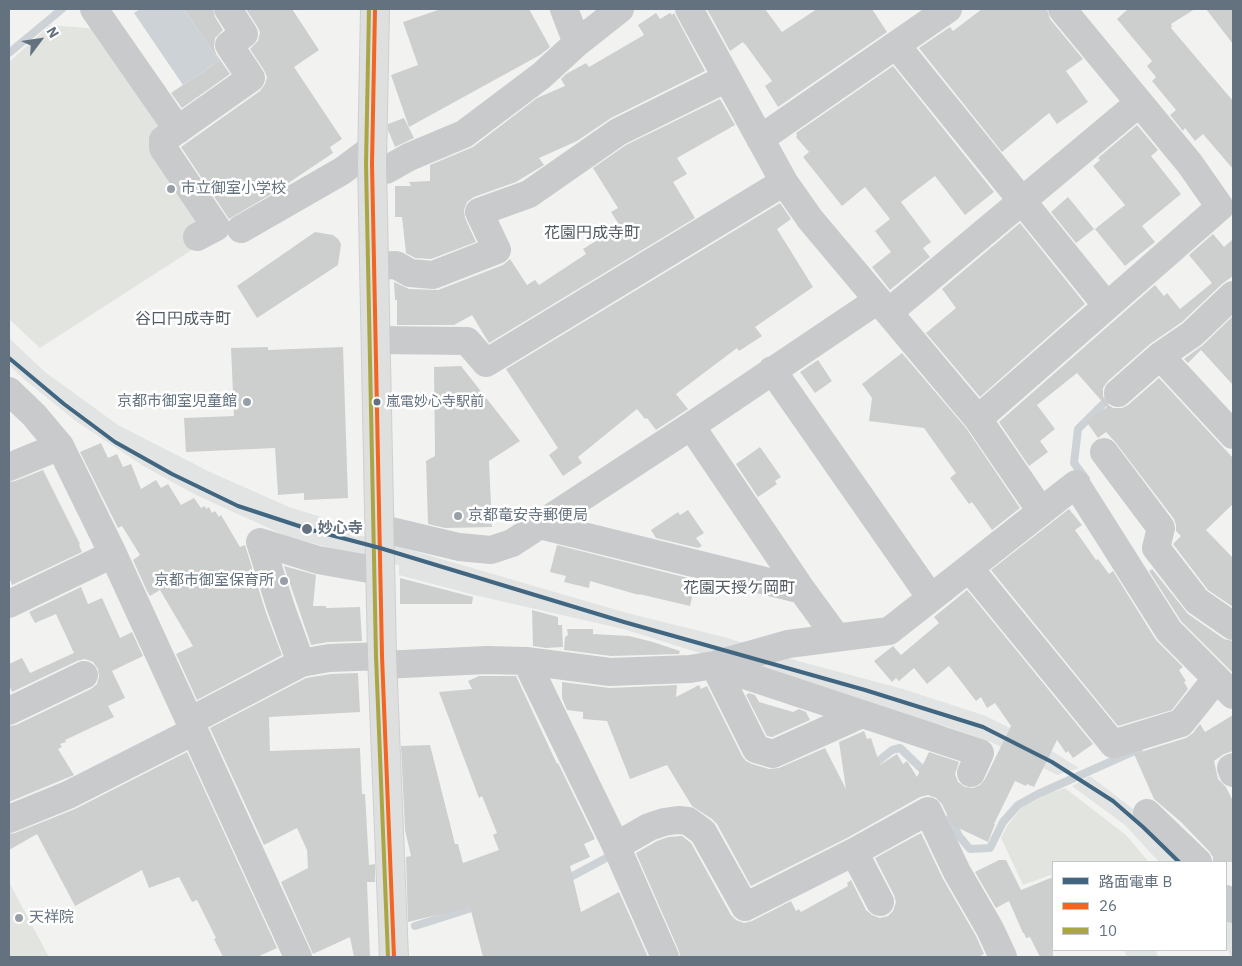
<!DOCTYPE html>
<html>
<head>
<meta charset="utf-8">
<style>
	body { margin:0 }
	#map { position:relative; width:1242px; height:966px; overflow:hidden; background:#f2f3f1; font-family:"IBM Plex Sans","Noto Sans JP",sans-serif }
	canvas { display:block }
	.frame { position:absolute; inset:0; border:10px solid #64727f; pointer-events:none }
	.legend { position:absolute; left:1052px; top:861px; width:175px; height:90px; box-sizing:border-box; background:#fff; border:1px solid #c1c7cc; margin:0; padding:6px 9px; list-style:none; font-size:15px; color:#64727f }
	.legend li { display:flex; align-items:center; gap:10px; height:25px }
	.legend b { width:25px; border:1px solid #c1c7cc }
	.north { position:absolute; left:15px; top:15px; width:50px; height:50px; -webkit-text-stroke:4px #fff; paint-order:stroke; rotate:59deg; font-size:14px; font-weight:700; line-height:20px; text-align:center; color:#64727f }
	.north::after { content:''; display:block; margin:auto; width:18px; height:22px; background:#64727f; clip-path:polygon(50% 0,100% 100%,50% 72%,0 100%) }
</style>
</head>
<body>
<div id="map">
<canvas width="1242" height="966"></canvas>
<div class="frame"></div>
<ul class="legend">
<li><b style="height:6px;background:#406681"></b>路面電車 B</li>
<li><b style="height:6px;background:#f26522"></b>26</li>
<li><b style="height:6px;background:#aaa646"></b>10</li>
</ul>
<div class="north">N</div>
</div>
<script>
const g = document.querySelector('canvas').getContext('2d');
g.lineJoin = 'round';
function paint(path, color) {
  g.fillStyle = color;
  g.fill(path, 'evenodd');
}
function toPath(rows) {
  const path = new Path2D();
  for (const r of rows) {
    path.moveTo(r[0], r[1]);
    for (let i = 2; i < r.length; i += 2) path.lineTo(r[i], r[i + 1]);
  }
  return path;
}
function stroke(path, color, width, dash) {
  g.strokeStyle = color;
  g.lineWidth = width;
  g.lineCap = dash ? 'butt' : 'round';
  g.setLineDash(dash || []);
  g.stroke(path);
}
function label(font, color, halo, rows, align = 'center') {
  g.font = font + ' "IBM Plex Sans","Noto Sans JP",sans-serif';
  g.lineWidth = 5;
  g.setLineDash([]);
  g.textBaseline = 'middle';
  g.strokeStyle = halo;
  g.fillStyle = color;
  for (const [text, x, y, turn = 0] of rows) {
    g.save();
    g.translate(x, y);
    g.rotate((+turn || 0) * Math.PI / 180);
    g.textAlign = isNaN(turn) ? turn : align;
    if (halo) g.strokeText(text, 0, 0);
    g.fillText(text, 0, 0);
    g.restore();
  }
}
const built = toPath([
	[9,338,45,372,118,425,210,472,289,507,359,529,359,535,627,613,724,637,798,661,903,689,986,716,1034,740,1079,768,1057,775,991,742,948,727,885,711,623,629,474,595,399,575,399,565,363,557,286,536,196,495,145,467,77,422,25,380,9,365],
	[1090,776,1132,808,1189,862,1159,862,1125,825,1072,786],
	[1226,909,1233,919,1233,957,1231,957,1226,947]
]);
const green = toPath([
	[50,25,99,29,166,128,206,222,198,246,40,348,9,319,9,62],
	[1065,788,1126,835,1149,862,1053,862,1053,880,1051,875,1023,885,1001,838,1007,826,1021,808,1049,793],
	[9,882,49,957,9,957],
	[1124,950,1156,950,1158,957,1127,957]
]);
const water = toPath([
	[140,9,184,9,219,61,183,85,134,13]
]);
const stream = toPath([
	[9,53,62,9],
	[1086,479,1074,463,1078,429,1113,394],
	[871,767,892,750,900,748,924,771,927,775],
	[950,818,959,836,970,849,990,848,1003,822,1018,805,1038,794,1139,749],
	[563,881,610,856],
	[415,926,478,906]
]);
const building = toPath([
	[184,9,213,9,215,17,223,30,215,38,214,47,216,54,230,74,182,108,171,93,219,61],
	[246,9,292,9,319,50,294,67,342,139,330,147,333,153,275,192,229,219,181,147,260,91,265,84,267,77,264,70,250,49,258,41,260,32,257,26],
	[441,9,529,9,550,47,540,55,409,127,391,75,418,65,403,22],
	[707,9,765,9,782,32,817,9,872,9,887,32,778,107,765,86,772,81,745,44,744,44,743,42,730,51],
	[982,9,1047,9,1050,19,1083,59,1066,71,1088,102,1057,124,1049,113,1002,152,919,48,950,27,953,31],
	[1128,9,1195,9,1171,24,1172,26,1171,28,1233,101,1233,169,1203,134,1195,141,1185,128,1183,131,1170,115,1176,110,1152,81,1156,77,1147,66,1152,61,1117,19],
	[1206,9,1233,9,1233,44],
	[656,13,660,19,670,13,672,15,674,13,705,71,611,118,577,141,539,158,544,165,516,182,474,197,467,202,464,210,465,218,476,242,431,259,415,258,406,253,402,217,395,217,395,186,411,186,409,182,430,181,430,165,473,147,537,98,565,86,561,79,566,74,586,63,589,67,644,35,638,25],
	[893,66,994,192,965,215,935,176,901,202,931,242,923,248,930,257,890,290,872,267,891,252,875,231,890,219,865,187,842,206,803,157,809,152,796,137,797,136,796,133],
	[720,99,735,125,677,158,687,174,673,182,695,218,489,343,472,315,454,325,397,325,397,300,395,300,394,282,409,289,438,290,503,265,510,259,527,285,535,280,539,285,586,254,583,249,620,226,611,212,618,208,593,168,626,145],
	[404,118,414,138,395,147,388,130,388,124],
	[1137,125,1158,150,1151,156,1181,194,1142,226,1155,242,1125,266,1095,229,1125,205,1093,166,1100,160,1098,158],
	[1068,197,1094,229,1076,243,1051,212],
	[780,203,791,219,777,229,813,287,755,327,762,336,739,351,737,348,676,394,688,409,656,430,647,418,645,419,637,409,578,457,582,463,563,476,549,455,558,448,506,369],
	[1020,223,1085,304,980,397,926,333,956,308,942,289],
	[315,232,333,235,338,239,341,244,338,265,257,318,237,286],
	[1213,234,1224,247,1233,239,1233,276,1222,284,1182,322,1150,344,1108,381,1103,388,1103,396,1107,404,1113,408,1122,408,1128,405,1159,378,1233,458,1233,504,1206,530,1233,558,1233,607,1208,590,1173,544,1181,536,1176,531,1176,525,1174,519,1116,443,1106,432,1098,438,1086,421,1107,407,1077,373,1037,405,1055,429,1040,441,1048,452,1029,466,999,422,1155,285,1164,296,1167,293,1180,309,1212,283,1189,255],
	[1233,316,1233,385,1201,350,1188,363,1184,359,1203,345],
	[268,347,268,350,343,347,348,498,304,500,304,493,278,495,275,448,186,452,184,418,234,416,231,348],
	[902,353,966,428,1020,508,992,530,972,502,969,504,950,478,956,473,924,428,869,421,872,398,862,384],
	[818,360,832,381,815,393,800,372],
	[461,366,520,441,489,461,492,527,445,528,428,524,426,461,435,456,434,367],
	[101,443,108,458,117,454,123,467,131,464,141,489,156,480,161,488,168,484,181,505,194,498,201,508,205,506,206,509,209,507,212,513,215,511,219,517,221,515,240,547,245,545,266,613,282,655,197,700,176,654,193,646,160,590,150,596,147,591,133,560,140,555,122,526,118,528,80,452],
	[760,447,781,477,775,481,777,484,758,497,736,464],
	[43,470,80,544,79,545,82,552,12,585,9,577,9,482,15,481],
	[1069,509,1082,525,1075,530,1096,560,1098,559,1109,574,1113,571,1156,640,1183,667,1179,670,1186,681,1184,682,1188,689,1172,710,1118,726,991,570],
	[688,510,704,533,696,538,702,546,698,548,656,538,651,530,678,512,680,515],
	[557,545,696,580,690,606,639,594,639,595,590,581,589,588,564,582,566,576,550,572],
	[284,566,316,575,313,606,326,606,326,608,360,607,362,641,328,642,311,645],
	[1152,569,1188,614,1224,639,1233,641,1233,673,1181,621,1149,571],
	[400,578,473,597,472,604,400,604],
	[81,587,88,604,102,598,120,638,132,632,143,656,112,671,125,698,108,706,114,717,65,740,66,742,60,744,62,747,58,749,74,775,9,802,9,726,16,725,91,689,97,684,99,677,98,669,93,662,85,659,77,661,12,692,9,685,9,664,22,658,30,673,74,653,56,614,35,623,29,612],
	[967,590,1093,744,1073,758,1068,751,1066,753,1057,740,1034,787,1027,784,1026,786,1015,781,994,824,995,824,988,842,952,825,942,804,936,798,928,795,920,797,847,838,751,886,717,824,712,819,692,806,667,765,630,779,607,721,583,719,583,712,567,710,562,698,562,682,610,688,677,685,676,697,699,685,701,689,707,686,742,756,746,761,752,764,769,769,779,768,825,748,846,789,839,742,864,731,867,739,871,738,880,765,897,754,903,764,907,761,917,777,929,752,959,762,955,774,958,782,965,787,973,788,980,785,985,779,1011,726,995,703,987,708,981,697,976,701,949,666,927,684,914,668,899,681,896,678,892,682,874,661,893,646,901,655,939,623,934,617],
	[532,610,558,617,558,625,562,625,563,647,546,648,533,646],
	[567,629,593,629,593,634,629,636,653,642,680,651,679,654,611,656,564,650,565,637,568,635],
	[358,673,360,712,269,717,270,751,360,748,362,794,365,794,369,865,375,864,375,882,367,882,370,957,354,957,350,937,313,954,281,882,308,868,307,850,297,828,264,845,210,728,306,678,331,674],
	[479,676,516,676,557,764,558,763,595,839,584,844,590,857,570,866,581,912,619,892,648,957,483,957,470,907,408,922,406,857,411,856,405,830,401,746,430,745,455,844,458,844,463,863,499,850,493,835,497,833,482,796,479,798,439,692,472,689,468,681],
	[749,693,755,695,759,702,793,712,799,709,806,712,810,720,772,737,767,736,746,695],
	[1233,715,1233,751,1224,754,1214,761,1218,779,1226,787,1233,801,1233,862,1213,862,1213,857,1209,851,1181,822,1154,799,1134,754,1186,738,1193,733,1200,724,1205,732],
	[187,752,277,948,257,957,223,957,214,939,216,938,197,900,192,902,179,877,149,888,142,870,75,906,37,834,9,850,9,834,15,833,75,809],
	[921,833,943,879,976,936,984,954,978,957,680,957,679,951,636,853,657,841,668,837,682,836,691,843,731,915,736,920,744,923,752,921,791,901,796,911,799,909,801,912,848,886,847,883,851,880,866,910,872,915,880,918,888,916,893,911,896,902,894,895,875,858],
	[999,860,1006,860,1021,890,1053,877,1053,957,1040,957,1030,937,1026,938,1024,933,1023,933,1009,901,996,908,975,872]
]);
const minor = toPath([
	[94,9,178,130],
	[564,9,577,43],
	[689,9,784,182,810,219,978,419,1041,511],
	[896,45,1107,306],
	[760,139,948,9],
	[373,170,386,170,409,157,464,134,541,76,577,43,620,9],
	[241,229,342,171,373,148],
	[197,237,216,227,163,148,163,140,251,78,229,45,244,34,228,9],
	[374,266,396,265,410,273,433,275,497,250,479,212,529,194,618,132,727,78],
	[889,312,1139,103],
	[376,340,467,341,486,363,784,182],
	[1160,356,1233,435],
	[772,370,931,598],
	[9,391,34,415,60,446,113,554,298,957],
	[1118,393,1160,356,1192,334,1233,295],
	[978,419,1220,207,1190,164,1062,9],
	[691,426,802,590,837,638],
	[1104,452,1161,528,1156,548,1197,601,1233,626],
	[9,467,60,446],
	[539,525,802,590],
	[379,528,459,547,491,550,512,543,691,426,878,300],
	[969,568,1113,744,1181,723,1216,679],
	[9,604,113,554],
	[526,661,616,846,665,957],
	[301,663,281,608,260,542,318,560,380,571],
	[382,665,487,660,526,661,610,672,690,669,714,665,788,644,889,631,1076,484,1169,631,1233,695],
	[714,665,980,753,971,773],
	[714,665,756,749,773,754,862,714],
	[9,711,84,675],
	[190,721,301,663,329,658,382,656],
	[1233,767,1231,768,1233,773],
	[1147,813,1198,862],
	[9,819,68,795,194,731],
	[616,846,649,827,664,822,678,820,688,821,703,832,745,907,854,852,928,811,957,872,990,929,1003,957],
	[854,852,880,902],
	[1226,899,1233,909]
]);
const major = toPath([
	[375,9,372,164,382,656,394,957]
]);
const bus1 = toPath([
	[375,9,372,164,382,656,394,957]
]);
const bus2 = toPath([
	[369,9,366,164,376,656,388,957]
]);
const tram1 = toPath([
	[9,358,64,404,115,442,172,474,238,506,308,529,380,548,624,622,865,690,983,727,1052,762,1113,801,1143,827,1179,862]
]);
const markers = [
	[171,189,5,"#969fa7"],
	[247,402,5,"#969fa7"],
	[377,402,4.5,"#64727f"],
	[458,516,5,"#969fa7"],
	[307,529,6,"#64727f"],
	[284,581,5,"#969fa7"],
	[19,918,5,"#969fa7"]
];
const busNames = [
	["嵐電妙心寺駅前",386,402]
];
const poiNames = [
	["市立御室小学校",181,189],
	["京都市御室児童館",237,402,"right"],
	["京都竜安寺郵便局",468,516],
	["京都市御室保育所",274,581,"right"],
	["天祥院",29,918]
];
const stopNames = [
	["妙心寺",318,529]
];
const neighbourhoodNames = [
	["花園円成寺町",592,233],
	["谷口円成寺町",183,319],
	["花園天授ケ岡町",739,588]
];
paint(built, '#e2e4e3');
paint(green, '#e2e5df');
paint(water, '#ccd2d6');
stroke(stream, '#ccd2d6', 8);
paint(building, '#cdcece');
stroke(major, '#cecfcf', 30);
stroke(minor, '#c8cacb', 28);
stroke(major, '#dedfdf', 28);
stroke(bus1, '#f26522', 4);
stroke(bus2, '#aaa646', 4);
stroke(tram1, '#406681', 4);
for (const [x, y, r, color] of markers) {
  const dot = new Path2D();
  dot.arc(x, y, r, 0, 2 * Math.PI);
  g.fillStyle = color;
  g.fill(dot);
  stroke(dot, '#fff', 2);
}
label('14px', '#64727f', '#fff', busNames, 'left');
label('15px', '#64727f', '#fff', poiNames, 'left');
label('bold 15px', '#64727f', '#fff', stopNames, 'left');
label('16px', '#525b64', '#fff', neighbourhoodNames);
</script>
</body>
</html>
